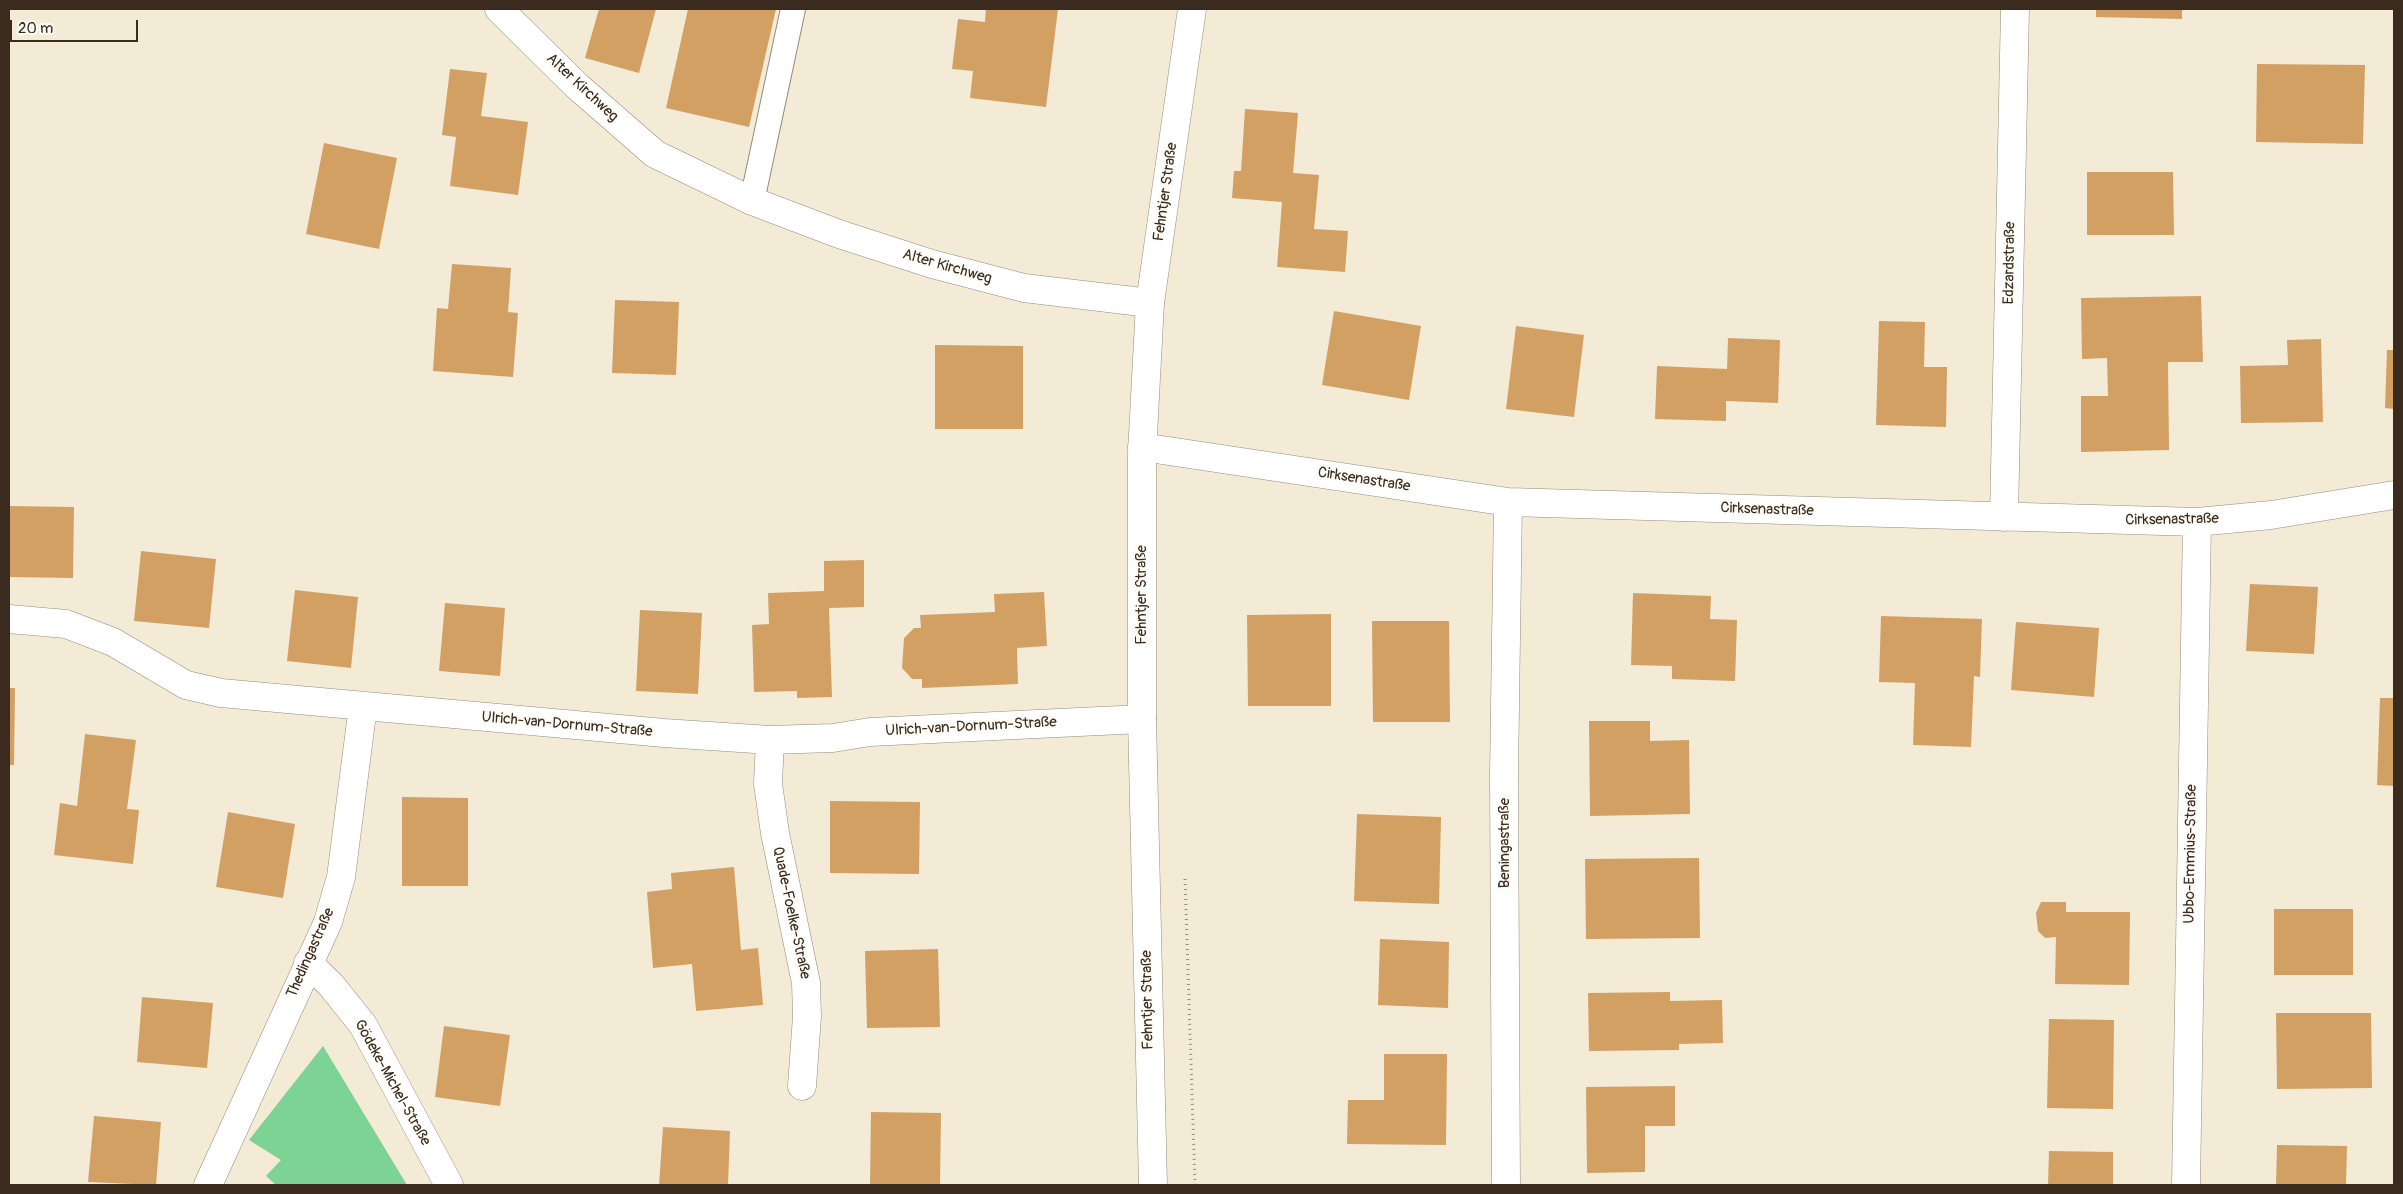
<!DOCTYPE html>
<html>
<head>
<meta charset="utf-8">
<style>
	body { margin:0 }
	#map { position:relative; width:2403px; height:1194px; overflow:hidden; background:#f3ebd6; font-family:Pangolin,sans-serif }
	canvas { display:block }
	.frame { position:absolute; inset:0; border:10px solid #3b2a1e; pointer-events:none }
	.scale { position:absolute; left:10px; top:20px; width:128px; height:22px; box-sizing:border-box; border:2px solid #3b2a1e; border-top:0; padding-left:6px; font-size:15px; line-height:18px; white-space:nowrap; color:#3b2a1e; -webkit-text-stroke:4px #fdfcf7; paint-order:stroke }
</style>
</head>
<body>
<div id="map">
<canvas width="2403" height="1194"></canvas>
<div class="frame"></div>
<div class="scale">20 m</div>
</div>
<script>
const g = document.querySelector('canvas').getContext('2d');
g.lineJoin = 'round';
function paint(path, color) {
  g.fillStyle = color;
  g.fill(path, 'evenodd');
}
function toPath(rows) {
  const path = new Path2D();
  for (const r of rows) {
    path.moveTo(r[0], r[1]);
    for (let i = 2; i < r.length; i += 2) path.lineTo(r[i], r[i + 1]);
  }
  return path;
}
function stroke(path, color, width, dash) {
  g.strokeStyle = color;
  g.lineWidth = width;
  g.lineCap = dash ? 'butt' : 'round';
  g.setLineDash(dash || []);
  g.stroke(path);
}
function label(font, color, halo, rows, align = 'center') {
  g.font = font + ' Pangolin,sans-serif';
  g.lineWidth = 4.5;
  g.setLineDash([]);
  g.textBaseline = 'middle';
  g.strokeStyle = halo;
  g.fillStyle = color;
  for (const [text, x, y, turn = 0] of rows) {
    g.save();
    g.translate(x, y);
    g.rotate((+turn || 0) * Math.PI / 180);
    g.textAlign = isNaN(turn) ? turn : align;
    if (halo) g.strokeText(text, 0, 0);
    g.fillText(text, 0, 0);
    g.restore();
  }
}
const green = toPath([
	[323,1046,407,1185,276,1185,266,1176,281,1160,249,1140]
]);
const building = toPath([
	[599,9,656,9,639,73,585,58],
	[688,9,776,9,749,127,666,108],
	[986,9,1058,9,1046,107,970,98,973,71,952,69,958,19,985,22],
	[2096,9,2182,9,2182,19,2096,17],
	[2257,64,2365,65,2363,144,2256,142],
	[450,69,487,73,481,116,528,122,518,195,450,186,456,137,442,135],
	[1245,109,1298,113,1293,173,1319,175,1314,229,1348,231,1345,272,1277,267,1282,202,1232,198,1234,171,1241,171],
	[324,143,397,158,379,249,306,234],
	[2087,172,2173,172,2174,235,2087,235],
	[452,264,511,268,508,312,518,313,513,377,433,371,437,308,448,309],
	[2201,296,2203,362,2168,362,2169,450,2081,452,2081,396,2108,396,2107,358,2082,359,2081,298],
	[615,300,679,302,676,375,612,373],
	[1334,311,1421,326,1409,400,1322,385],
	[1879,321,1925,322,1924,367,1947,367,1946,427,1876,425],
	[1516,326,1584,335,1574,417,1506,409],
	[1728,338,1780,340,1778,403,1726,401,1726,421,1655,419,1657,366,1727,369],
	[2321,339,2323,422,2241,423,2240,366,2288,365,2287,340],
	[935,345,1023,346,1023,429,935,429],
	[2387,350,2394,350,2394,409,2385,408],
	[9,506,74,507,73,578,9,577],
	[141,551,216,559,209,628,134,621],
	[864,560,864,607,829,608,832,697,797,698,797,691,754,692,752,625,769,624,768,593,824,591,824,561],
	[2250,584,2318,587,2314,654,2246,651],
	[295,590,358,597,351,668,287,661],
	[1044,592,1047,646,1017,648,1018,684,922,688,922,679,912,679,902,668,904,638,914,628,921,628,920,615,995,612,994,594],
	[1633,593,1711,596,1710,619,1737,620,1735,681,1672,679,1672,666,1631,665],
	[445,603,505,608,500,676,439,671],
	[640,610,702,613,698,694,636,691],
	[1331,614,1331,706,1248,706,1247,615],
	[1881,616,1982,619,1980,677,1974,676,1971,747,1913,745,1915,683,1879,682],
	[1372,621,1449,621,1450,722,1373,722],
	[2016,622,2099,628,2094,697,2011,690],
	[9,688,15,688,14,765,9,765],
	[2380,698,2394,698,2394,786,2377,785],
	[1589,721,1650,721,1650,741,1689,740,1690,814,1590,816],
	[85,734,136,740,127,809,139,810,133,864,54,855,60,803,77,806],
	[402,797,468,798,468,886,402,886],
	[830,801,920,802,919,874,830,873],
	[228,812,295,824,283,898,216,887],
	[1357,814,1441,817,1439,904,1354,901],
	[1699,858,1700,938,1586,939,1585,859],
	[734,867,741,950,758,948,763,1005,696,1011,692,964,653,968,647,892,672,889,671,873],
	[2041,902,2066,902,2066,912,2130,912,2129,985,2055,984,2056,937,2045,938,2038,931,2036,913],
	[2274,909,2353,909,2353,975,2274,975],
	[1380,939,1449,942,1448,1008,1378,1005],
	[938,949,940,1027,867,1028,865,951],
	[1670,992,1670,1001,1722,1000,1723,1043,1679,1044,1679,1050,1589,1051,1588,993],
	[142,997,213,1003,207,1068,137,1062],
	[2276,1013,2371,1013,2372,1088,2277,1089],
	[2049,1019,2114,1020,2113,1109,2047,1108],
	[444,1026,510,1035,500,1106,435,1097],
	[1384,1054,1447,1054,1446,1145,1347,1144,1348,1100,1384,1100],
	[1675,1086,1675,1126,1645,1126,1645,1172,1587,1173,1586,1087],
	[871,1112,941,1113,940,1185,870,1185],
	[94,1116,161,1122,156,1185,88,1182],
	[663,1127,730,1131,728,1185,659,1185],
	[2277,1145,2347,1146,2346,1185,2276,1185],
	[2049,1151,2113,1152,2113,1185,2048,1185]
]);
const path = toPath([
	[1185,879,1195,1185]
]);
const service = toPath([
	[752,201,793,9]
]);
const minor = toPath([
	[499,9,577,86,655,154,752,201,839,234,932,264,1024,288,1150,303],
	[1142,447,1508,502,2197,522,2271,515,2394,495],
	[2004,517,2015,9],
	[9,619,66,624,113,642,186,685,221,693,664,733,770,740,833,738,870,732,1142,719],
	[770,740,768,784,775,833,806,983,807,1016,802,1086],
	[308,963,331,985,363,1025,449,1185],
	[208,1185,328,922,341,877,363,706],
	[1506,1185,1504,775,1508,502],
	[2186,1185,2197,522]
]);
const tertiary = toPath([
	[1153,1185,1142,719,1142,454,1150,303,1192,9]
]);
const streetNames = [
	["Alter Kirchweg",582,88,43],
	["Fehntjer Straße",1166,192,-82],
	["Edzardstraße",2010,263,-89],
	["Alter Kirchweg",947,267,16],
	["Cirksenastraße",1364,480,9],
	["Cirksenastraße",1767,510,2],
	["Cirksenastraße",2172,520,-1],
	["Fehntjer Straße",1142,595,-90],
	["Ulrich-van-Dornum-Straße",567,725,5],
	["Ulrich-van-Dornum-Straße",971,727,-3],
	["Beningastraße",1505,843,-90],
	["Ubbo-Emmius-Straße",2191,854,-89],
	["Quade-Foelke-Straße",791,913,78],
	["Thedingastraße",311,953,-66],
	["Fehntjer Straße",1148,1000,-91],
	["Gödeke-Michel-Straße",392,1083,61]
];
paint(green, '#7dd295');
paint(building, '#d3a064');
stroke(service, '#978a7a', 26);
stroke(minor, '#978a7a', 29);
stroke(tertiary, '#978a7a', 29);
stroke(path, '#978a7a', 3, [1, 4]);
stroke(service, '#fff', 24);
stroke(minor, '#fff', 28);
stroke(tertiary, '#fff', 28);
label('15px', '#3b2a1e', '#fdfcf7', streetNames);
</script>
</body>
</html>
